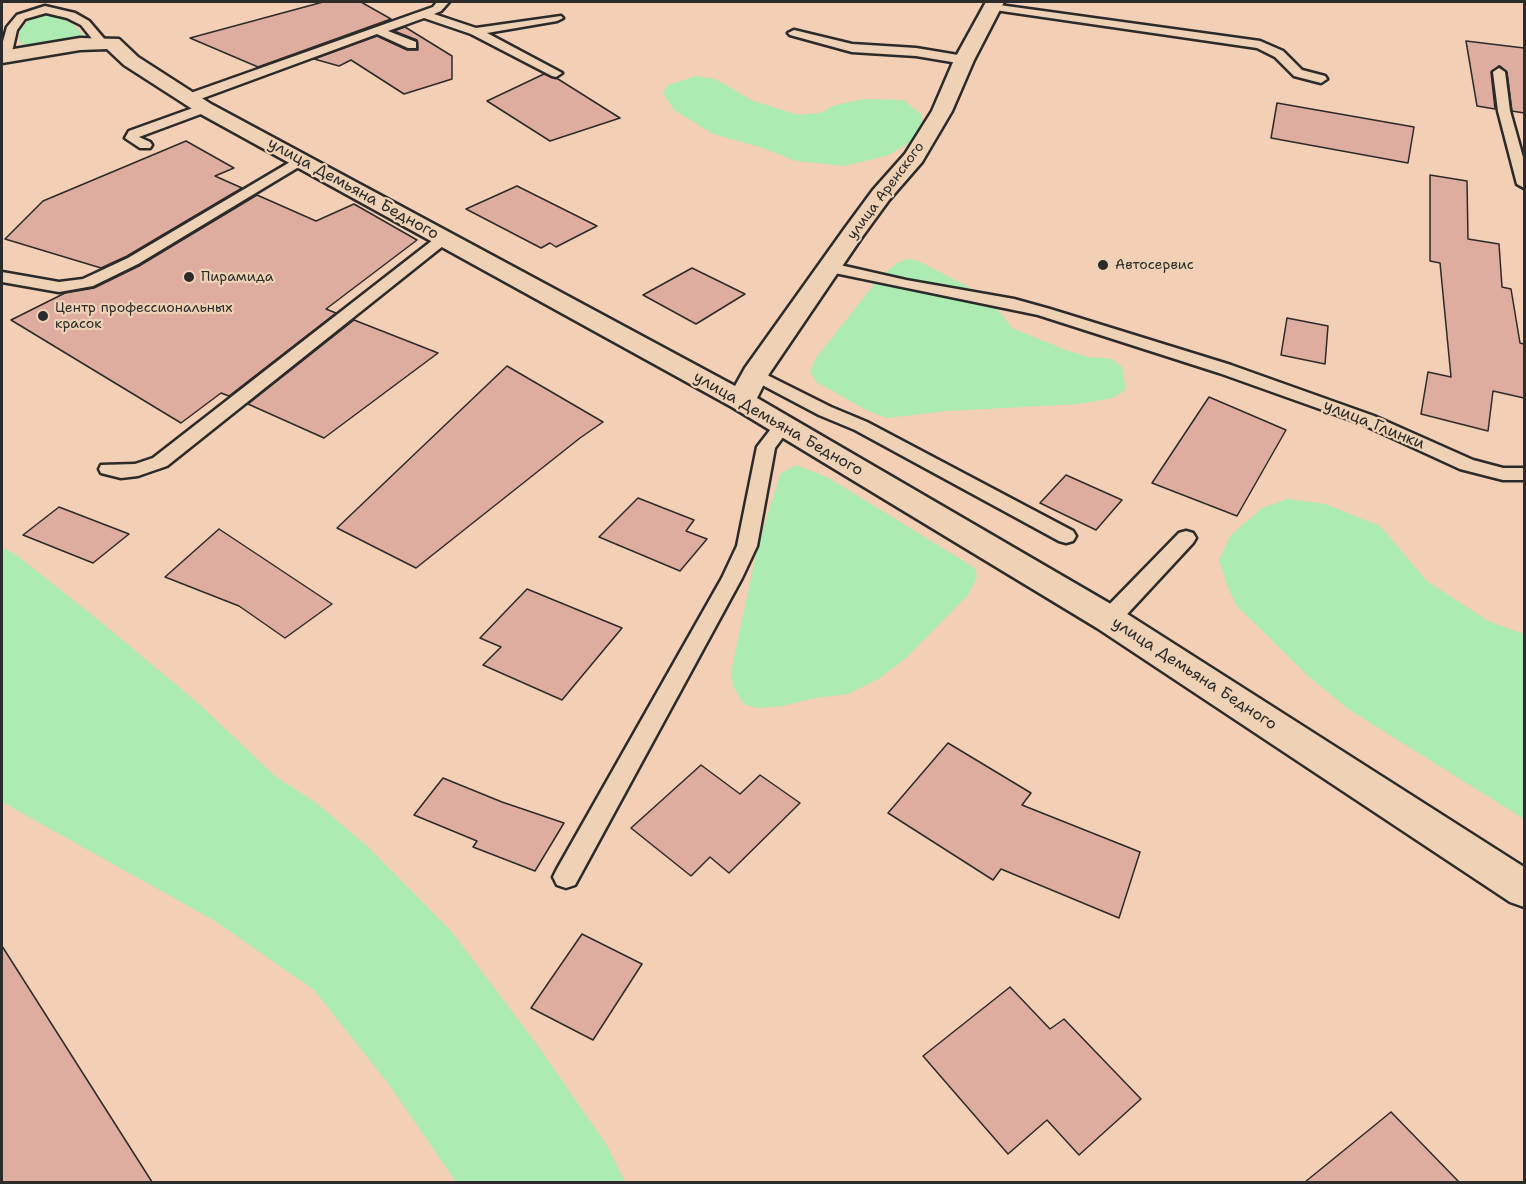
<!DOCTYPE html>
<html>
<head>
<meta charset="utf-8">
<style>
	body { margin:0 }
	#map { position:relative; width:1526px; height:1184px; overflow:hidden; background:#f2cfb5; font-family:"Shantell Sans",sans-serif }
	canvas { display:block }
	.frame { position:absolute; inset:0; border:3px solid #2b2b2b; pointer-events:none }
</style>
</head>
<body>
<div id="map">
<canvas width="1526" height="1184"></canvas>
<div class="frame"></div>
</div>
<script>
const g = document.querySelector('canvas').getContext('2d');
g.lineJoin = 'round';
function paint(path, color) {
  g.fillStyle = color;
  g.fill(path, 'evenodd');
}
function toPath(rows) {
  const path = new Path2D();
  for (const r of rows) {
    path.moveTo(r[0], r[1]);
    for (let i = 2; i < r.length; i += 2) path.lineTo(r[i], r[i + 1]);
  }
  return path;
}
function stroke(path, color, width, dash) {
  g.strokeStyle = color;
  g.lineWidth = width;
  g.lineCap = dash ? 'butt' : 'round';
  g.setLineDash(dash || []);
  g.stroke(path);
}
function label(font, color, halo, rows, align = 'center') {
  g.font = font + ' "Shantell Sans",sans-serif';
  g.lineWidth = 4.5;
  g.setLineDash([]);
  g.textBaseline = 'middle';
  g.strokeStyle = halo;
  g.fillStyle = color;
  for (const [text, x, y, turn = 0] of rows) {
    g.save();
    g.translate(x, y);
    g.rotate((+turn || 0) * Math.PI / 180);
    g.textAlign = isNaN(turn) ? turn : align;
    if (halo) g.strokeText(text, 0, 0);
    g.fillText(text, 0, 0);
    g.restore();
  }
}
const green = toPath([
	[42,15,53,16,72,23,83,35,79,39,38,46,23,45,19,40,19,31,31,18],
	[696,76,715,79,753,101,798,115,820,113,835,105,864,99,903,100,921,114,922,124,910,142,889,155,845,166,796,161,760,147,713,134,674,110,663,93,668,85],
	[908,259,918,261,988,297,1012,328,1063,349,1088,357,1112,359,1122,367,1126,389,1113,398,1079,404,947,411,887,418,868,411,816,382,810,371,816,358,880,277,897,263],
	[796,465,827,477,975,568,977,577,968,595,907,657,880,678,848,694,815,698,783,706,758,708,746,705,741,700,733,686,731,672,757,550,780,474],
	[1288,499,1325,504,1380,526,1427,581,1488,621,1524,634,1524,819,1348,709,1307,675,1237,606,1228,588,1219,560,1230,536,1262,508],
	[2,547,15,554,96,618,198,703,276,777,315,802,369,848,451,931,535,1042,606,1144,625,1182,456,1182,390,1086,314,990,215,921,2,802]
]);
const building = toPath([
	[323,2,361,2,391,19,258,67,190,38,323,2],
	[405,27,452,56,452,79,404,94,351,60,339,66,314,59,377,36,407,50,418,50,417,40,394,31,405,27],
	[1466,41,1524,48,1524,113,1512,111,1507,72,1500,66,1491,72,1495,109,1477,106,1466,41],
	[544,74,558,79,620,118,550,141,487,101,544,74],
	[1277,103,1414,127,1408,163,1271,138,1277,103],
	[186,141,234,168,215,176,242,188,127,256,101,268,5,239,43,201,186,141],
	[1430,175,1467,181,1468,239,1499,244,1502,287,1511,289,1520,343,1524,344,1524,398,1493,391,1488,431,1421,414,1428,372,1451,377,1440,263,1430,261,1430,175],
	[517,186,597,226,556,247,550,243,541,248,466,209,517,186],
	[257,195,316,221,354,204,417,240,326,309,336,313,229,396,221,393,181,423,11,320,65,293,94,288,139,266,257,195],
	[692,268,745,294,696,324,643,295,692,268],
	[1287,318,1328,326,1325,364,1281,355,1287,318],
	[354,320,438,353,324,438,248,404,354,320],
	[507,366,603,422,580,438,416,568,337,528,507,366],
	[1209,397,1286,430,1237,516,1152,483,1209,397],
	[1066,475,1122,500,1096,530,1040,503,1066,475],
	[638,498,694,520,686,531,707,539,680,571,599,537,638,498],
	[59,507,129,534,93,563,23,535,59,507],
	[219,529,332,604,285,638,239,606,165,577,219,529],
	[527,589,622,628,562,700,483,665,501,647,480,638,527,589],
	[948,743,1031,793,1022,805,1140,852,1119,918,1001,869,993,880,888,813,948,743],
	[701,765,740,794,760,775,800,803,729,873,710,857,691,876,631,828,701,765],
	[443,778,502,802,564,823,535,871,473,847,477,841,414,815,443,778],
	[582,934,642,964,593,1040,531,1008,582,934],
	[2,946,152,1182,2,1182,2,946],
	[1010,987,1050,1029,1064,1019,1141,1099,1079,1155,1047,1120,1008,1154,923,1056,1010,987],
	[1391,1112,1459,1182,1305,1182,1391,1112]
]);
const service = toPath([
	[437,2,449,2,441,11,434,14,476,28,561,16,563,18,557,21,487,33,562,73,556,77,552,76,471,34,424,18,388,31,416,42,416,48,408,48,377,34,195,101,190,102,184,98,185,95,433,7,437,2],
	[992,4,1260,41,1283,51,1302,70,1325,76,1327,79,1321,83,1294,76,1275,57,1257,48,988,9,988,5,992,4],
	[45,6,75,13,89,21,107,42,101,46,97,45,81,25,67,18,46,13,25,19,17,30,11,56,9,59,2,59,2,45,7,27,17,15,45,6],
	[794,30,852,44,916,48,964,56,970,60,964,64,916,56,852,52,790,35,788,33,794,30],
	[1499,68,1505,72,1510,111,1524,161,1524,188,1517,184,1498,111,1493,72,1499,68],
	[204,104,210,108,209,111,139,137,150,142,152,145,150,148,140,148,125,138,129,131,204,104],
	[302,155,309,159,307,162,138,264,93,286,59,292,2,282,2,272,59,282,83,279,128,258,302,155],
	[443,234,448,236,451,239,448,242,167,466,138,476,121,478,101,473,99,469,101,465,135,464,153,458,438,236,443,234],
	[831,263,906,280,1014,299,1050,309,1231,365,1374,416,1473,460,1503,468,1524,468,1524,480,1503,480,1460,469,1362,424,1219,373,1038,315,825,271,823,268,825,265,831,263],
	[755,369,831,407,867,422,1073,531,1076,536,1073,541,1066,543,1059,541,855,430,819,415,749,378,746,374,749,370,755,369],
	[783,419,789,421,792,425,775,448,757,546,742,578,575,885,566,888,557,885,553,877,557,869,722,578,737,546,757,447,777,421,783,419],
	[1186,531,1193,533,1196,538,1193,543,1117,625,1109,627,1101,625,1098,619,1101,613,1179,533,1186,531]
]);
const minor = toPath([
	[986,2,1004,2,974,60,952,111,922,162,889,200,862,237,769,374,757,398,1121,610,1524,867,1524,907,1510,902,1097,628,732,407,197,112,124,65,107,49,80,50,2,63,2,51,80,38,119,39,138,57,211,104,735,386,745,368,845,228,873,190,905,154,932,111,954,60,986,2]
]);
const markers = [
	[1103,265,6,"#2b2b2b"],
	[189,277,6,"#2b2b2b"],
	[43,316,6,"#2b2b2b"]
];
const farStreetnames = [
	["улица Аренского",886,191,-53]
];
const farPoinames = [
	["Автосервис",1115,265],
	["Пирамида",201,277],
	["Центр профессиональных",55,308],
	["красок",55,324]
];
const streetNames = [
	["улица Демьяна Бедного",353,189,29],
	["улица Демьяна Бедного",778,424,30],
	["улица Глинки",1374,425,22],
	["улица Демьяна Бедного",1194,674,33]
];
paint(green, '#acebb2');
paint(building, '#dfaca0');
stroke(building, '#2b2b2b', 1.5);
stroke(service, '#2b2b2b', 5);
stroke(minor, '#2b2b2b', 5);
paint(service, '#efd2b5');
paint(minor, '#efd2b5');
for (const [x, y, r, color] of markers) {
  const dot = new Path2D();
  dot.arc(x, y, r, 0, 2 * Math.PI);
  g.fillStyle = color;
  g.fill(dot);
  stroke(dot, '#efd2b5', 2);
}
label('14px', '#2b2b2b', '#efd2b5', farStreetnames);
label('14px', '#2b2b2b', '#efd2b5', farPoinames, 'left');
label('16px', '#2b2b2b', '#efd2b5', streetNames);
</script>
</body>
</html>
